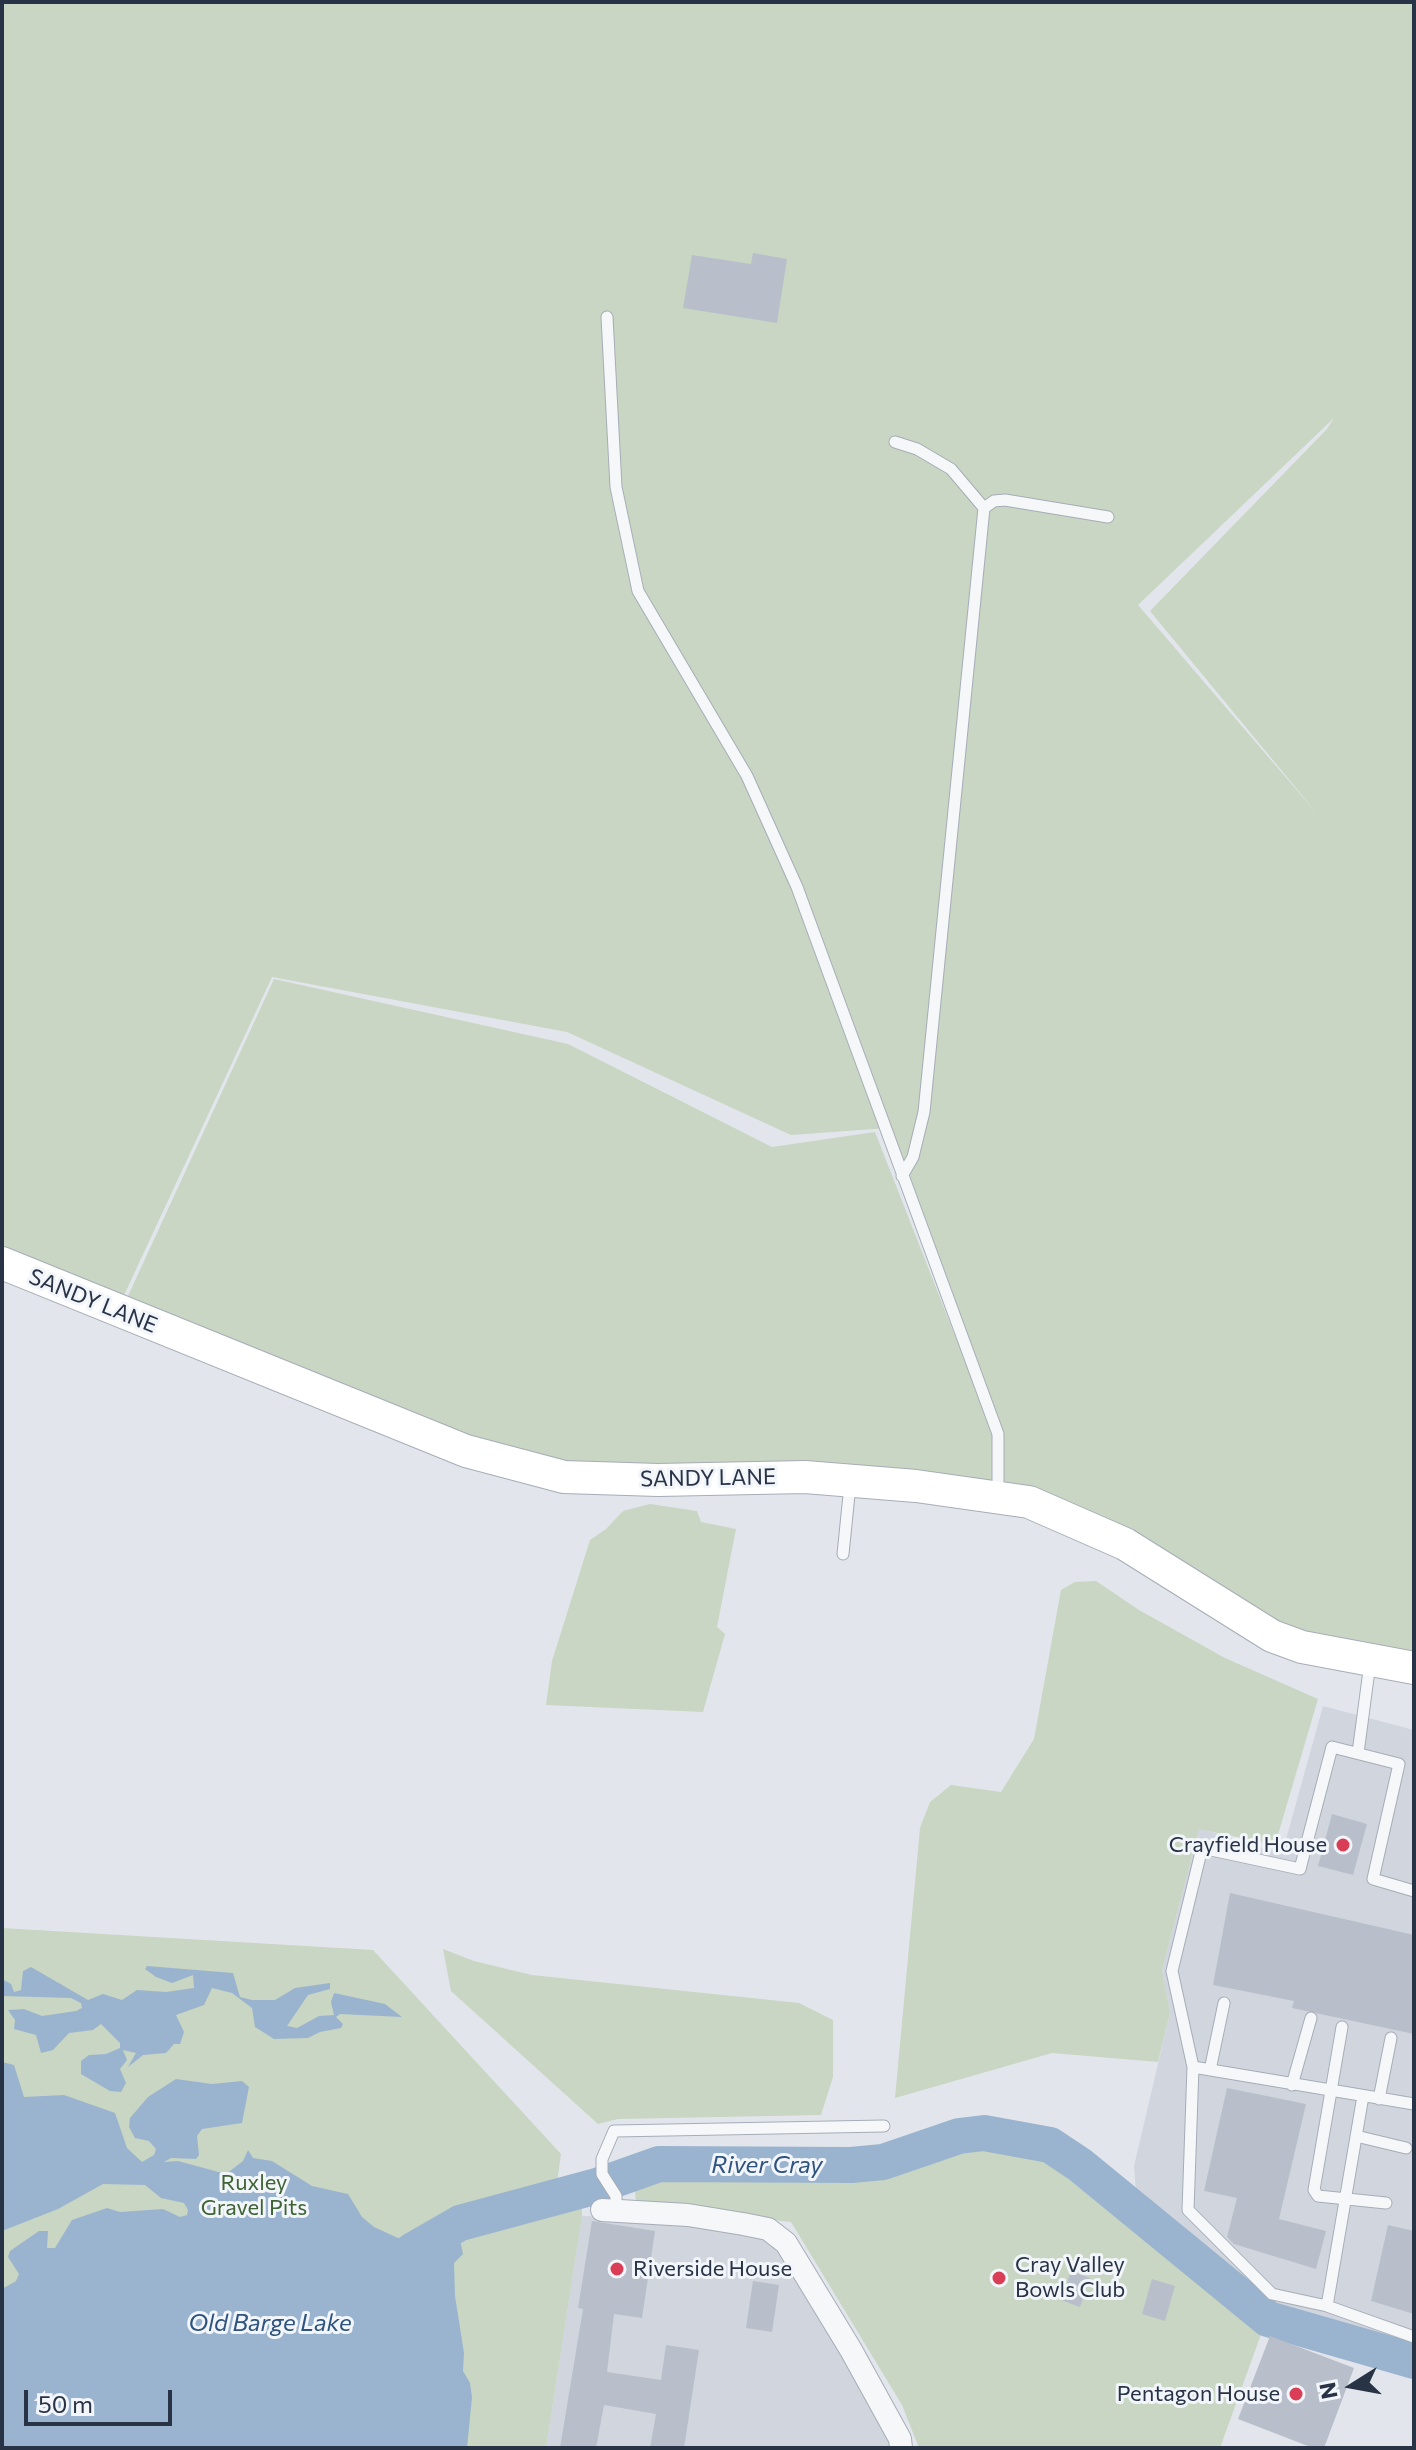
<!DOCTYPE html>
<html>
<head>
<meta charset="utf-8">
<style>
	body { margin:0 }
	#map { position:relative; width:1416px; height:2450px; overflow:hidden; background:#e2e6ec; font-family:Commissioner,sans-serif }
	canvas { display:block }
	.frame { position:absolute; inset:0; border:4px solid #283346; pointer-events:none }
	.north { position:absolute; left:1312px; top:2346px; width:80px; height:80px; -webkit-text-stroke:6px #f2f5f9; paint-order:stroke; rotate:259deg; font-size:22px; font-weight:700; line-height:32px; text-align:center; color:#283346 }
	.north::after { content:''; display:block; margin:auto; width:28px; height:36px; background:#283346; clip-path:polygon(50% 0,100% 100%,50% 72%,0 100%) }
	.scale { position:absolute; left:24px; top:2390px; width:148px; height:36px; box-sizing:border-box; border:4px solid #283346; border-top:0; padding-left:10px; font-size:24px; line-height:28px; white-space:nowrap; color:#283346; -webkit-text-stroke:6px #f2f5f9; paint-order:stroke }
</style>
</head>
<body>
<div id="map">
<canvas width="1416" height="2450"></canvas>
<div class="frame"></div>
<div class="north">N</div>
<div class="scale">50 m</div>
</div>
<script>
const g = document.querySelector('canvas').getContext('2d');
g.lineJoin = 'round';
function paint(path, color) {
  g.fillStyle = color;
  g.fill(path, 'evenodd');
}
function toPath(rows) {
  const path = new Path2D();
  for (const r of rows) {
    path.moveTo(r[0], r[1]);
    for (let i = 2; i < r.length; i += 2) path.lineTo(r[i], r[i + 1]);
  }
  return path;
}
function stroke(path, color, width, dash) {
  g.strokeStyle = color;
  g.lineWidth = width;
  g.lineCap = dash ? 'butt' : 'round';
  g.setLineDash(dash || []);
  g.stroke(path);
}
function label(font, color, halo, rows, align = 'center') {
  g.font = font + ' Commissioner,sans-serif';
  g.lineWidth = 6;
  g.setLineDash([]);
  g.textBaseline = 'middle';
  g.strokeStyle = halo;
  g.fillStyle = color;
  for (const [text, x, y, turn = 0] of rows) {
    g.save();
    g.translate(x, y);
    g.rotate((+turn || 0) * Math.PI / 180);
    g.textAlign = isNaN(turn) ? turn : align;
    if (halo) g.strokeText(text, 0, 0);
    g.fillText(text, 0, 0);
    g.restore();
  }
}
const built = toPath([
	[1323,1706,1414,1730,1414,2351,1276,2313,1260,2304,1137,2204,1134,2166,1170,2013,1162,1970,1199,1828,1282,1854],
	[582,2216,688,2219,767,2233,785,2247,898,2448,546,2448]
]);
const green = toPath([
	[2,2,1414,2,1414,1662,1302,1645,1002,1491,1001,1430,888,1128,791,1135,567,1032,272,977,119,1306,2,1256],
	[1334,418,1327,429,1150,611,1319,816,1138,605],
	[274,979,568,1044,772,1147,875,1132,993,1433,992,1492,564,1475,122,1309],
	[650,1504,697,1511,701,1522,736,1529,717,1627,725,1634,703,1712,546,1705,552,1661,590,1540,606,1529,623,1511],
	[1096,1581,1139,1610,1225,1658,1318,1699,1275,1845,1199,1829,1162,1970,1170,2013,1158,2062,1052,2053,895,2098,920,1828,930,1802,951,1785,1001,1792,1034,1739,1061,1590,1075,1582],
	[2,1928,373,1950,561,2154,553,2212,581,2199,582,2216,546,2448,2,2448],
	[443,1949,474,1961,532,1975,799,2003,833,2020,833,2077,821,2115,618,2119,598,2124,451,1991],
	[960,2142,1005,2142,1037,2151,1261,2322,1264,2326,1220,2448,919,2448,902,2405,791,2222,636,2203,634,2178,658,2172,855,2169,894,2165]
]);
const water = toPath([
	[147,1966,233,1973,240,1997,252,2000,275,2000,295,1988,330,1983,330,1989,308,1995,287,2026,297,2028,319,2016,334,2015,331,2002,334,1993,385,2004,402,2017,340,2014,336,2017,343,2024,341,2028,320,2032,308,2038,274,2039,255,2027,252,2008,232,1993,212,1988,204,2005,176,2015,184,2032,180,2044,174,2044,166,2053,143,2055,128,2067,136,2053,123,2050,127,2060,120,2069,126,2083,121,2092,110,2091,81,2074,81,2061,89,2055,106,2054,120,2048,120,2043,101,2024,93,2030,69,2033,53,2050,41,2053,36,2035,14,2029,15,2020,8,2010,24,2009,42,2016,76,2011,82,2008,81,2003,71,1998,2,1996,2,1979,11,1984,14,1992,21,1990,23,1971,31,1967,88,2000,103,1994,122,2000,137,1990,166,1992,194,1988,193,1975,172,1983,156,1977,145,1969],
	[2,2062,14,2065,24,2097,64,2095,115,2113,127,2148,142,2162,154,2155,156,2149,149,2141,135,2138,129,2127,130,2118,148,2097,176,2079,212,2084,242,2081,249,2087,242,2123,202,2129,197,2136,199,2155,196,2159,171,2158,164,2162,178,2161,226,2174,243,2161,248,2150,253,2158,272,2161,312,2186,348,2194,362,2217,374,2227,398,2238,410,2237,455,2217,463,2254,454,2263,455,2296,464,2353,463,2371,470,2383,472,2397,467,2448,2,2448,2,2289,16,2281,19,2274,8,2257,10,2251,39,2231,48,2231,47,2248,55,2248,72,2220,107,2208,120,2212,163,2209,180,2217,187,2215,188,2210,184,2203,161,2198,145,2185,103,2184,58,2209,2,2231]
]);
const river = toPath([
	[413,2250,460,2223,597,2186,659,2164,851,2165,883,2162,959,2136,984,2133,1050,2145,1080,2165,1268,2319,1414,2361]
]);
const building = toPath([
	[753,253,787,259,777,323,683,308,692,255,751,264],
	[1332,1814,1367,1824,1353,1875,1318,1866],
	[1230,1893,1414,1935,1414,2034,1292,2008,1294,2001,1213,1985],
	[1227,2088,1306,2104,1279,2219,1326,2231,1316,2269,1234,2244,1227,2237,1237,2198,1204,2191],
	[592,2221,655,2231,642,2318,614,2314,607,2372,661,2380,666,2345,699,2350,684,2448,650,2448,656,2414,604,2405,596,2448,560,2448,583,2309,578,2308],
	[1388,2225,1414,2231,1414,2314,1371,2301],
	[1071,2271,1090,2278,1080,2307,1061,2300],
	[1152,2279,1175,2286,1165,2321,1142,2314],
	[753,2281,779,2285,772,2332,746,2328],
	[1270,2336,1354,2368,1324,2448,1313,2448,1238,2419]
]);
const lane = toPath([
	[607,317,616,487,638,591,747,776,797,887,998,1434,998,1493],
	[895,442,917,449,951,469,984,508],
	[902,1176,913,1157,924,1112,984,508,994,501,1005,500,1108,517],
	[843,1554,850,1485],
	[1358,1753,1370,1663],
	[1342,2027,1314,2190,1318,2196,1386,2203],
	[1193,2067,1172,1971,1202,1848,1300,1869,1332,1747,1399,1764,1373,1879,1414,1891],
	[1210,2070,1224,2003],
	[1292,2085,1311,2018],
	[1379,2099,1391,2038],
	[1414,2104,1193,2067,1188,2210,1272,2294,1327,2306,1414,2337],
	[1356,2136,1406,2148],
	[616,2210,616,2196,602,2174,602,2159,614,2131,884,2126],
	[1327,2306,1363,2096]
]);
const street = toPath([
	[602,2210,688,2215,743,2224,768,2229,786,2243,851,2350,900,2439,901,2448]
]);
const secondary = toPath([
	[2,1263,466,1451,564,1477,658,1480,805,1477,916,1486,1029,1502,1125,1544,1272,1636,1302,1647,1414,1668]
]);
const markers = [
	[1343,1845,8,"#da3e57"],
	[617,2269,8,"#da3e57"],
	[999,2278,8,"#da3e57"],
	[1296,2394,8,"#da3e57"]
];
const streetNames = [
	["SANDY LANE",93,1301,22],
	["SANDY LANE",708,1478,-1]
];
const poiNames = [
	["Crayfield House",1327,1845],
	["Cray Valley",1015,2265,"left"],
	["Bowls Club",1015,2290,"left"],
	["Riverside House",633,2269,"left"],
	["Pentagon House",1280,2394]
];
const parkNames = [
	["Ruxley",254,2183],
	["Gravel Pits",254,2208]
];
const waterNames = [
	["River Cray",767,2165],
	["Old Barge Lake",270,2323]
];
paint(built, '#d0d5de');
paint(green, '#c8d6c3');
paint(water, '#9ab4cf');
stroke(river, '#9ab4cf', 36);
paint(building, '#b9bfca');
stroke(lane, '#a6adb7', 13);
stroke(street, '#a6adb7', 24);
stroke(secondary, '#a6adb7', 34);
stroke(lane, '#f6f7f9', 11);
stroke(street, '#f6f7f9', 22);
stroke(secondary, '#fff', 32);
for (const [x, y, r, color] of markers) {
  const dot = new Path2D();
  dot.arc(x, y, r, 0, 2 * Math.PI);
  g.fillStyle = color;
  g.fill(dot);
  stroke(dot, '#f2f5f9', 3);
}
label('22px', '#283346', '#f2f5f9', streetNames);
label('22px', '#283346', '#f2f5f9', poiNames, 'right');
label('22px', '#3e6334', '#f2f5f9', parkNames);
label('italic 24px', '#2e537e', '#f2f5f9', waterNames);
</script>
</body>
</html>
